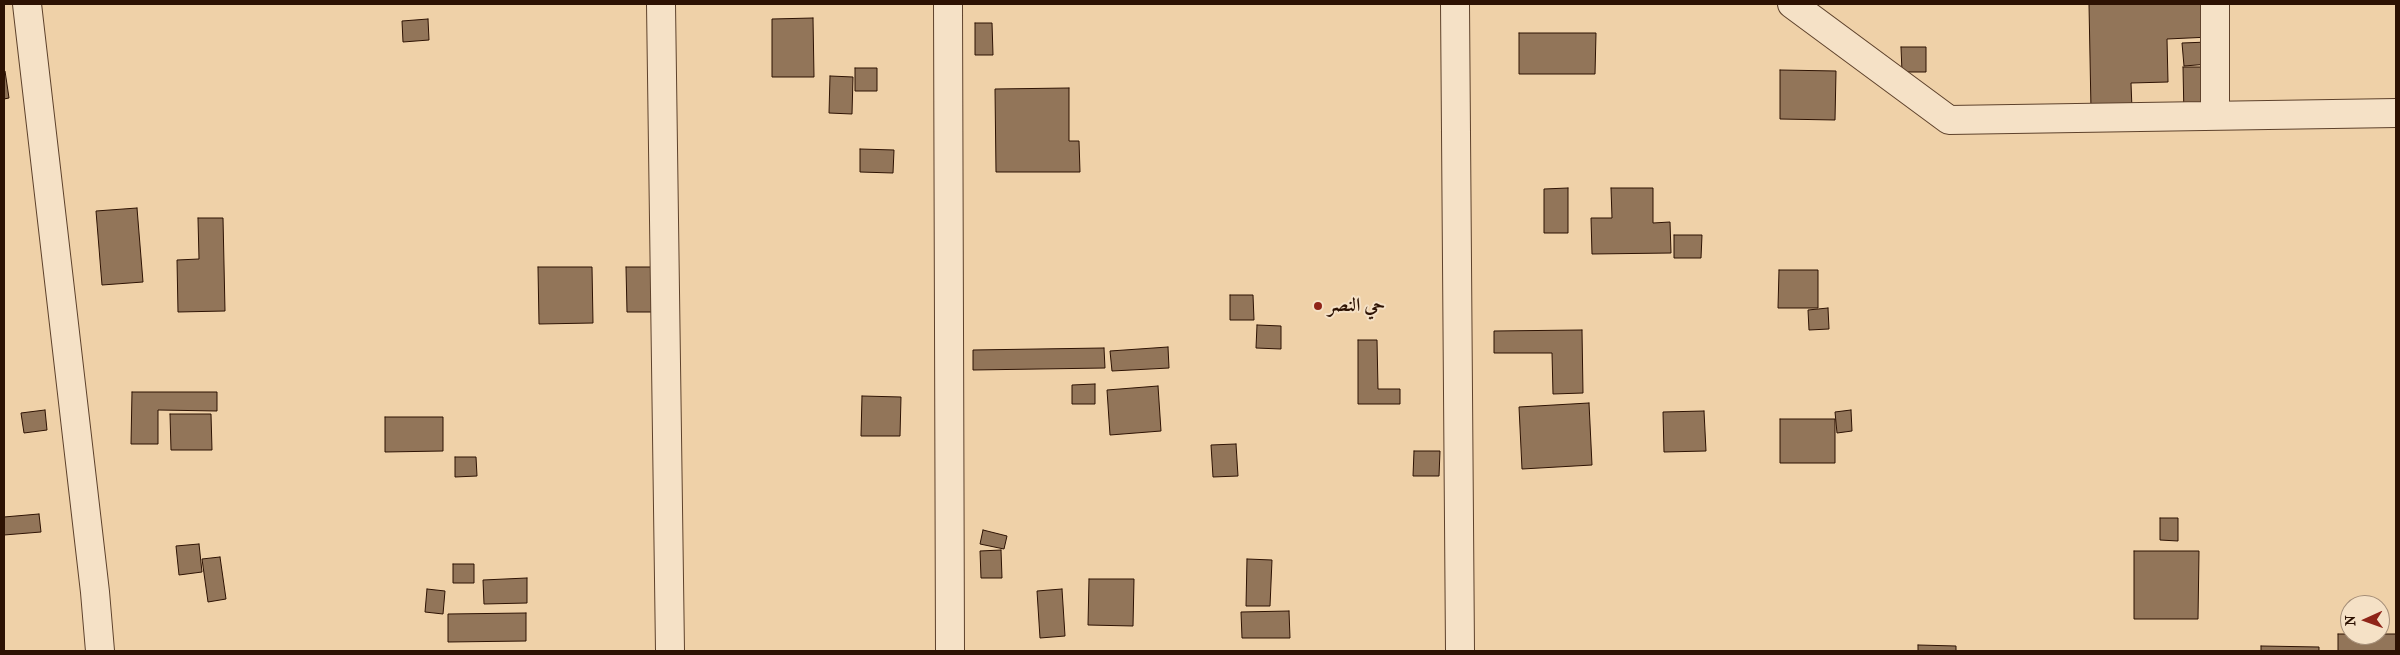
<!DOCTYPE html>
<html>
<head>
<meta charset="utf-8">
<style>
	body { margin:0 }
	#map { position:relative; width:2400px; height:655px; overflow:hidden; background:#efd1a8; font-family:"IM FELL French Canon",serif }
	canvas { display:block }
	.frame { position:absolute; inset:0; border:5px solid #2d1203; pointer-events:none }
	.north { position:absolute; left:2340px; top:595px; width:50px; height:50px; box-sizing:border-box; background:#f5e1c6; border:1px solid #a58e78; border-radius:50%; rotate:268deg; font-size:14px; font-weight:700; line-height:20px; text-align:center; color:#2d1203 }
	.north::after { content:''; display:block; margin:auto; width:18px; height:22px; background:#8f2418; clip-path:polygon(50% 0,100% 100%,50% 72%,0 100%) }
</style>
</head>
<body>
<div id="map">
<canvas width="2400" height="655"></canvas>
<div class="frame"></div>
<div class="north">N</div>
</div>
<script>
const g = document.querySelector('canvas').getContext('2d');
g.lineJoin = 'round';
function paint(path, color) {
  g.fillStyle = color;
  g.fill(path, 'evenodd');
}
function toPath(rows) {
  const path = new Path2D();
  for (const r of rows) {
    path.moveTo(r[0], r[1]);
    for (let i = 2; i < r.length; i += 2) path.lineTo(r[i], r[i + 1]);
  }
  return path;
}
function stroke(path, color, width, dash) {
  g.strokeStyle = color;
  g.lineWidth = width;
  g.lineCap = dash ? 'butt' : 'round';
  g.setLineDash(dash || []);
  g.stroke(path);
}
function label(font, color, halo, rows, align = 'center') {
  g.font = font + ' "IM FELL French Canon",Amiri,serif';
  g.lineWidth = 4;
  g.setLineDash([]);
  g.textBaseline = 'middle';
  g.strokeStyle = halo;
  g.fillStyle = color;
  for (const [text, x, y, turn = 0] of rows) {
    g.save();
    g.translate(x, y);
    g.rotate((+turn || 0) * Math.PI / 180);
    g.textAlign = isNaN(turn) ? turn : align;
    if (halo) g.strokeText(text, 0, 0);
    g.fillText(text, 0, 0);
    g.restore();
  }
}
const building = toPath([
	[2089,4,2209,4,2210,37,2167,39,2168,82,2131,83,2132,109,2091,110,2089,4],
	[813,18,814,77,772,77,772,19,813,18],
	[428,19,429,40,403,42,402,21,428,19],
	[975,23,992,23,993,55,975,55,975,23],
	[1519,33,1596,33,1595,74,1519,74,1519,33],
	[2208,42,2209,64,2184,66,2182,43,2208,42],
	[1901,47,1926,47,1926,72,1902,72,1901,47],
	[2183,67,2211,67,2212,116,2184,117,2183,67],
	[855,68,877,68,877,91,855,91,855,68],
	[1780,70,1836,71,1835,120,1780,119,1780,70],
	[4,71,5,71,9,98,4,99,4,71],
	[830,76,853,77,852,114,829,113,830,76],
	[1069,88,1069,141,1079,141,1080,172,996,172,995,89,1069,88],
	[860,149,894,150,893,173,860,172,860,149],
	[1568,188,1568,233,1544,233,1544,189,1568,188],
	[1611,188,1653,188,1653,223,1670,222,1671,253,1592,254,1591,218,1612,218,1611,188],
	[137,208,143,282,102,285,96,211,137,208],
	[198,218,223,218,225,311,178,312,177,260,199,259,198,218],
	[1674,235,1702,235,1701,258,1674,258,1674,235],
	[538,267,592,267,593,323,539,324,538,267],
	[626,267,652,267,652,312,627,312,626,267],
	[1779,270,1818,270,1818,308,1778,308,1779,270],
	[1230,295,1253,295,1254,320,1230,320,1230,295],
	[1828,308,1829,329,1809,330,1808,310,1828,308],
	[1257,325,1281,326,1281,349,1256,348,1257,325],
	[1582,330,1583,393,1553,394,1552,353,1494,353,1494,331,1582,330],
	[1358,340,1377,340,1378,389,1400,389,1400,404,1358,404,1358,340],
	[1168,347,1169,368,1112,371,1110,351,1168,347],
	[1104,348,1105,368,973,370,973,350,1104,348],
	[1095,384,1095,404,1072,404,1072,385,1095,384],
	[1158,386,1161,431,1110,435,1107,390,1158,386],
	[132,392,217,392,217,411,158,410,158,444,131,444,132,392],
	[862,396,901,397,900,436,861,436,862,396],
	[1589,403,1592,465,1522,469,1519,407,1589,403],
	[45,410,47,430,24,433,21,413,45,410],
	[1851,410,1852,431,1837,433,1835,412,1851,410],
	[1704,411,1706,451,1664,452,1663,412,1704,411],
	[170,414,211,414,212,450,171,450,170,414],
	[385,417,443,417,443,451,385,452,385,417],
	[1780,419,1835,419,1835,463,1780,463,1780,419],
	[1236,444,1238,476,1213,477,1211,445,1236,444],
	[1414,451,1440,451,1439,476,1413,476,1414,451],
	[455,457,476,457,477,476,455,477,455,457],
	[39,514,41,532,4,535,4,517,39,514],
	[2160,518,2178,518,2178,541,2160,540,2160,518],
	[983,530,1007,536,1004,549,980,544,983,530],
	[199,544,202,572,179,575,176,546,199,544],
	[1001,550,1002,578,981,578,980,551,1001,550],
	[2134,551,2199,551,2198,619,2134,619,2134,551],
	[220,557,226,599,208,602,202,559,220,557],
	[1247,559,1272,560,1270,606,1246,606,1247,559],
	[453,564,474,564,474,583,453,583,453,564],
	[527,578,527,603,484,604,483,580,527,578],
	[1089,579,1134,579,1133,626,1088,625,1089,579],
	[427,589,445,591,443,614,425,612,427,589],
	[1062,589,1065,636,1040,638,1037,591,1062,589],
	[1289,611,1290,638,1242,638,1241,612,1289,611],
	[526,613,526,641,448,642,448,614,526,613],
	[2338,634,2396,634,2396,651,2338,651,2338,634],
	[1918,645,1956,646,1956,651,1918,651,1918,645],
	[2261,646,2319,647,2319,651,2261,651,2261,646]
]);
const minor = toPath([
	[27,4,95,592,100,651],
	[661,4,670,651],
	[948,4,950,651],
	[1455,4,1460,651],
	[1792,4,1949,120,2396,113],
	[2215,116,2215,4]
]);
const markers = [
	[1318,306,5,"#8f2418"]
];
const poiNames = [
	["حي النصر",1328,306]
];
paint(building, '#927559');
stroke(building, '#2d1203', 1);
stroke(minor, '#5e422c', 30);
stroke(minor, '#f5e1c6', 28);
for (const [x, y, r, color] of markers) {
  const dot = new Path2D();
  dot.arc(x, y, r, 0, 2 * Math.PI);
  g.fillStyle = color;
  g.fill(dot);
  stroke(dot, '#f5e1c6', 2);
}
label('bold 19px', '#2d1203', '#f5e1c6', poiNames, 'left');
</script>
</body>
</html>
